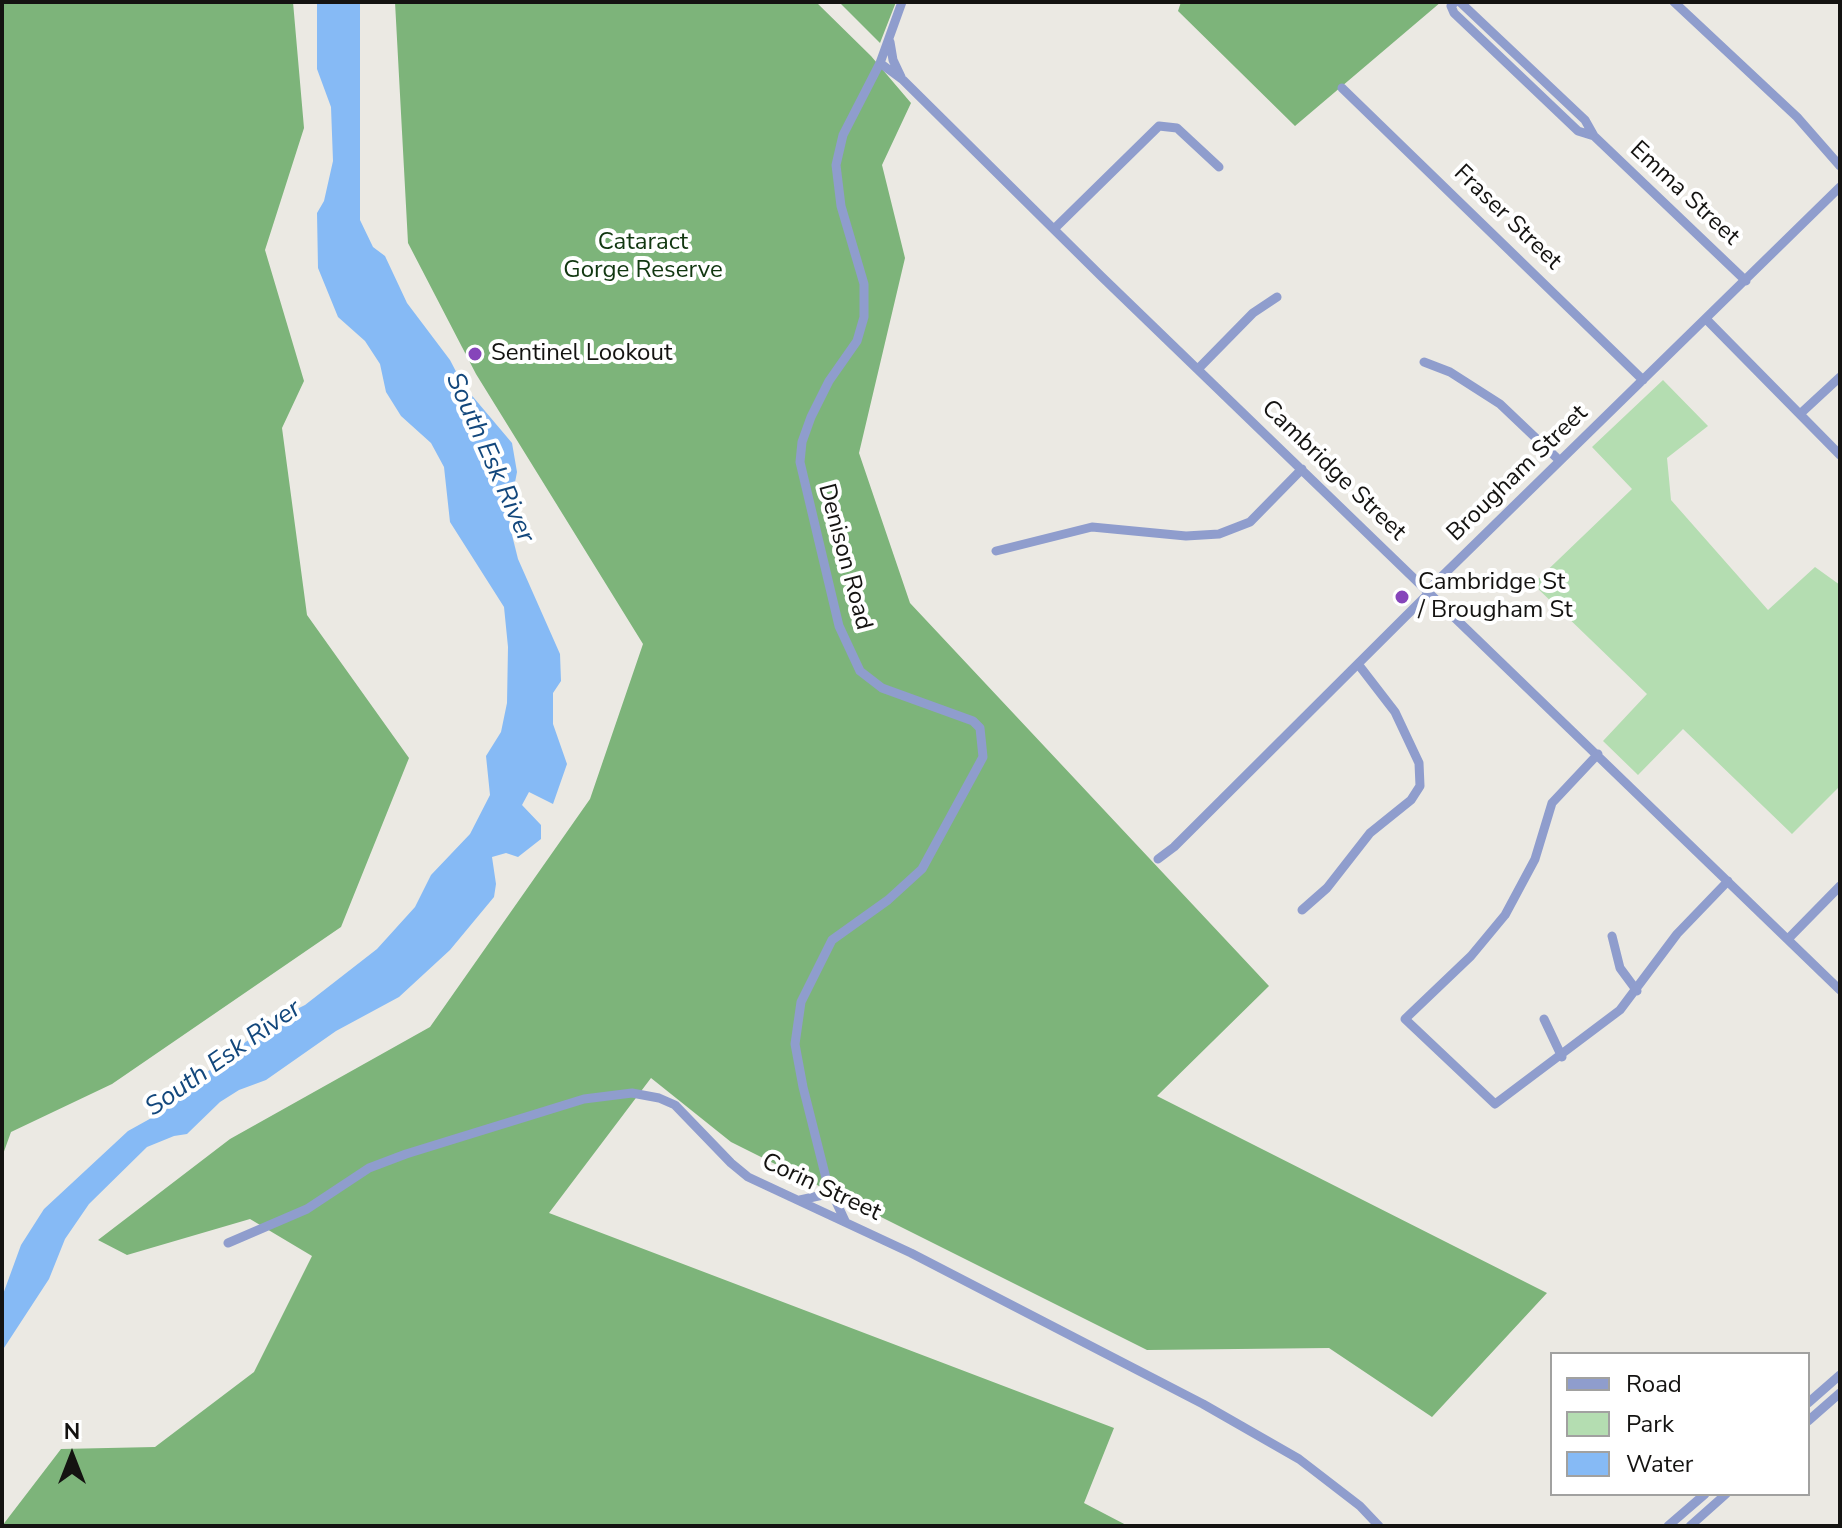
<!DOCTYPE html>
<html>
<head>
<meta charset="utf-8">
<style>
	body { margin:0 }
	#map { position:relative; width:1842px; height:1528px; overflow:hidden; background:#ebe9e3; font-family:"Nunito Sans",sans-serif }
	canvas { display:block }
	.frame { position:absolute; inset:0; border:4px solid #141311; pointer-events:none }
	.legend { position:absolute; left:1550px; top:1352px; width:260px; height:144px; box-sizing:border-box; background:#fff; border:2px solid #a1a1a0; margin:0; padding:10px 14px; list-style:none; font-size:24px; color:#141311 }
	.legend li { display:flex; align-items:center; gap:16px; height:40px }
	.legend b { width:40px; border:2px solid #a1a1a0 }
	.north { position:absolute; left:32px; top:1416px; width:80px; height:80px; -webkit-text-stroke:6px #fff; paint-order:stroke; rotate:0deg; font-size:22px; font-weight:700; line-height:32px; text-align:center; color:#141311 }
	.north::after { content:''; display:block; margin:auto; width:28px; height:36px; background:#141311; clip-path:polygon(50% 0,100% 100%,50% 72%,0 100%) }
</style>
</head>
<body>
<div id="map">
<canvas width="1842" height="1528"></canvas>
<div class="frame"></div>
<ul class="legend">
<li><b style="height:10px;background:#8f9dcd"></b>Road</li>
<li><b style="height:22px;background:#b4ddb1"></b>Park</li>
<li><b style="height:22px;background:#86baf5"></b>Water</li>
</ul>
<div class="north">N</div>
</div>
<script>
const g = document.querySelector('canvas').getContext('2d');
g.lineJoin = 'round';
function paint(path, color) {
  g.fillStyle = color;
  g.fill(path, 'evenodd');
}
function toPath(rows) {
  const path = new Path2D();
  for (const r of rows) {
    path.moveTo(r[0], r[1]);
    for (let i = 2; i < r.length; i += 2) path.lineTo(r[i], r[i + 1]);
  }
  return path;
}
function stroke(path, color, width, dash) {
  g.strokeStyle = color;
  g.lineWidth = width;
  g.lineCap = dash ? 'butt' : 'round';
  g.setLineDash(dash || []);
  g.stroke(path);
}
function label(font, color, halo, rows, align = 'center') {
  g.font = font + ' "Nunito Sans",sans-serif';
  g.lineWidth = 8;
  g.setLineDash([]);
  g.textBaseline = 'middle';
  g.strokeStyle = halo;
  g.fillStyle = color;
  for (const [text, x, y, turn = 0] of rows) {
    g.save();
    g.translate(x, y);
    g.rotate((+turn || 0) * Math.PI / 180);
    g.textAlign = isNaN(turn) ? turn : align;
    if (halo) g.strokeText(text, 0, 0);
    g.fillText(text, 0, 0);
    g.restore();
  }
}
const green = toPath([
	[1663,380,1708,426,1667,458,1671,500,1768,610,1815,567,1840,585,1840,786,1792,834,1683,729,1638,775,1603,741,1647,694,1533,584,1632,489,1592,447]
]);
const forest = toPath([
	[2,2,293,2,304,128,265,250,304,381,282,428,307,615,409,758,341,927,112,1084,11,1132,2,1157],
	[395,2,816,2,871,56,911,103,882,165,905,258,859,453,910,603,1269,986,1157,1096,1547,1293,1432,1417,1329,1348,1147,1350,731,1142,651,1078,549,1213,1114,1428,1084,1503,1128,1526,2,1526,61,1449,155,1447,254,1372,312,1256,250,1219,127,1255,98,1240,230,1139,430,1027,590,799,643,644,476,374,408,243],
	[839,2,896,2,880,43],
	[1181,2,1441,2,1295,126,1178,11]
]);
const water = toPath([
	[317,2,360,4,360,220,373,247,385,256,407,303,450,360,463,385,512,443,517,472,509,513,510,527,518,559,560,654,561,681,553,693,553,724,567,764,553,804,529,792,522,805,541,825,541,839,518,857,506,853,492,857,496,884,494,897,450,950,399,997,336,1031,266,1080,239,1090,220,1102,187,1134,174,1136,147,1147,89,1204,65,1239,49,1279,2,1351,2,1297,21,1245,44,1209,128,1131,164,1111,222,1059,279,1018,305,1005,377,949,415,907,431,875,470,834,490,795,486,756,501,732,507,703,508,647,504,607,450,522,444,467,431,443,401,416,386,392,380,364,365,341,338,317,318,268,317,213,324,201,333,161,331,107,317,69]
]);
const minor = toPath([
	[1455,2,1451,6,1454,13,1578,131,1594,136],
	[1460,2,1585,120,1594,136,1746,281],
	[1674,2,1797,117,1840,166],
	[890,42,893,60,901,77],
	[880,63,903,80,1102,277,1840,990],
	[1342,88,1643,380],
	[1054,229,1159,126,1177,128,1219,167],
	[1706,319,1840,455],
	[1424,362,1450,372,1500,404,1560,461],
	[1198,369,1253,313,1277,297],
	[1800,414,1840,377],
	[996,551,1092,527,1186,536,1219,534,1250,522,1302,469],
	[1598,754,1552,803,1535,859,1505,915,1471,956,1405,1019,1495,1104,1620,1010,1677,934,1728,881],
	[1158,859,1174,847,1426,596,1433,585,1840,187],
	[1302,910,1327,888,1370,833,1411,800,1420,786,1419,763,1395,712,1358,664],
	[1612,936,1620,968,1637,991],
	[1788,939,1840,886],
	[1544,1019,1562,1057],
	[800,1200,832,1193],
	[845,1221,827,1182,803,1087,795,1044,801,1002,832,940,888,900,922,869,983,757,980,728,973,721,882,688,860,671,839,626,800,462,802,442,811,417,829,381,857,341,864,317,864,284,841,206,836,165,843,135,880,63,902,2],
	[228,1243,307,1209,369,1168,406,1154,584,1099,632,1093,659,1098,675,1105,731,1163,748,1177,911,1253,1203,1404,1299,1459,1360,1506,1379,1526],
	[1808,1403,1840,1375],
	[1808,1421,1840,1393],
	[1668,1526,1705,1494],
	[1690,1526,1726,1494]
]);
const markers = [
	[475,354,8,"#8645ba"],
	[1402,597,8,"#8645ba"]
];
const streetNames = [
	["Emma Street",1684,194,43],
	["Fraser Street",1507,218,44],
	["Cambridge Street",1333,471,44],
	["Brougham Street",1518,474,-44],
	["Denison Road",844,557,75],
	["Corin Street",821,1188,25]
];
const parkNames = [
	["Cataract",643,243],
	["Gorge Reserve",643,271]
];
const poiNames = [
	["Sentinel Lookout",491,354],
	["Cambridge St",1418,583],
	["/ Brougham St",1418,611]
];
const waterNames = [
	["South Esk River",489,458,66],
	["South Esk River",224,1059,-35]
];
paint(green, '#b4ddb1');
paint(forest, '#7db47a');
paint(water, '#86baf5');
stroke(minor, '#8f9dcd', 9);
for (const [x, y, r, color] of markers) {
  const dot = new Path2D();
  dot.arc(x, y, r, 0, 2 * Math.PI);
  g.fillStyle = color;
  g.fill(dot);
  stroke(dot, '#fff', 3);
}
label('24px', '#141311', '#fff', streetNames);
label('24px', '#113710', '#fff', parkNames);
label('24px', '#141311', '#fff', poiNames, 'left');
label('italic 26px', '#12477c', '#fff', waterNames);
</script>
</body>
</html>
